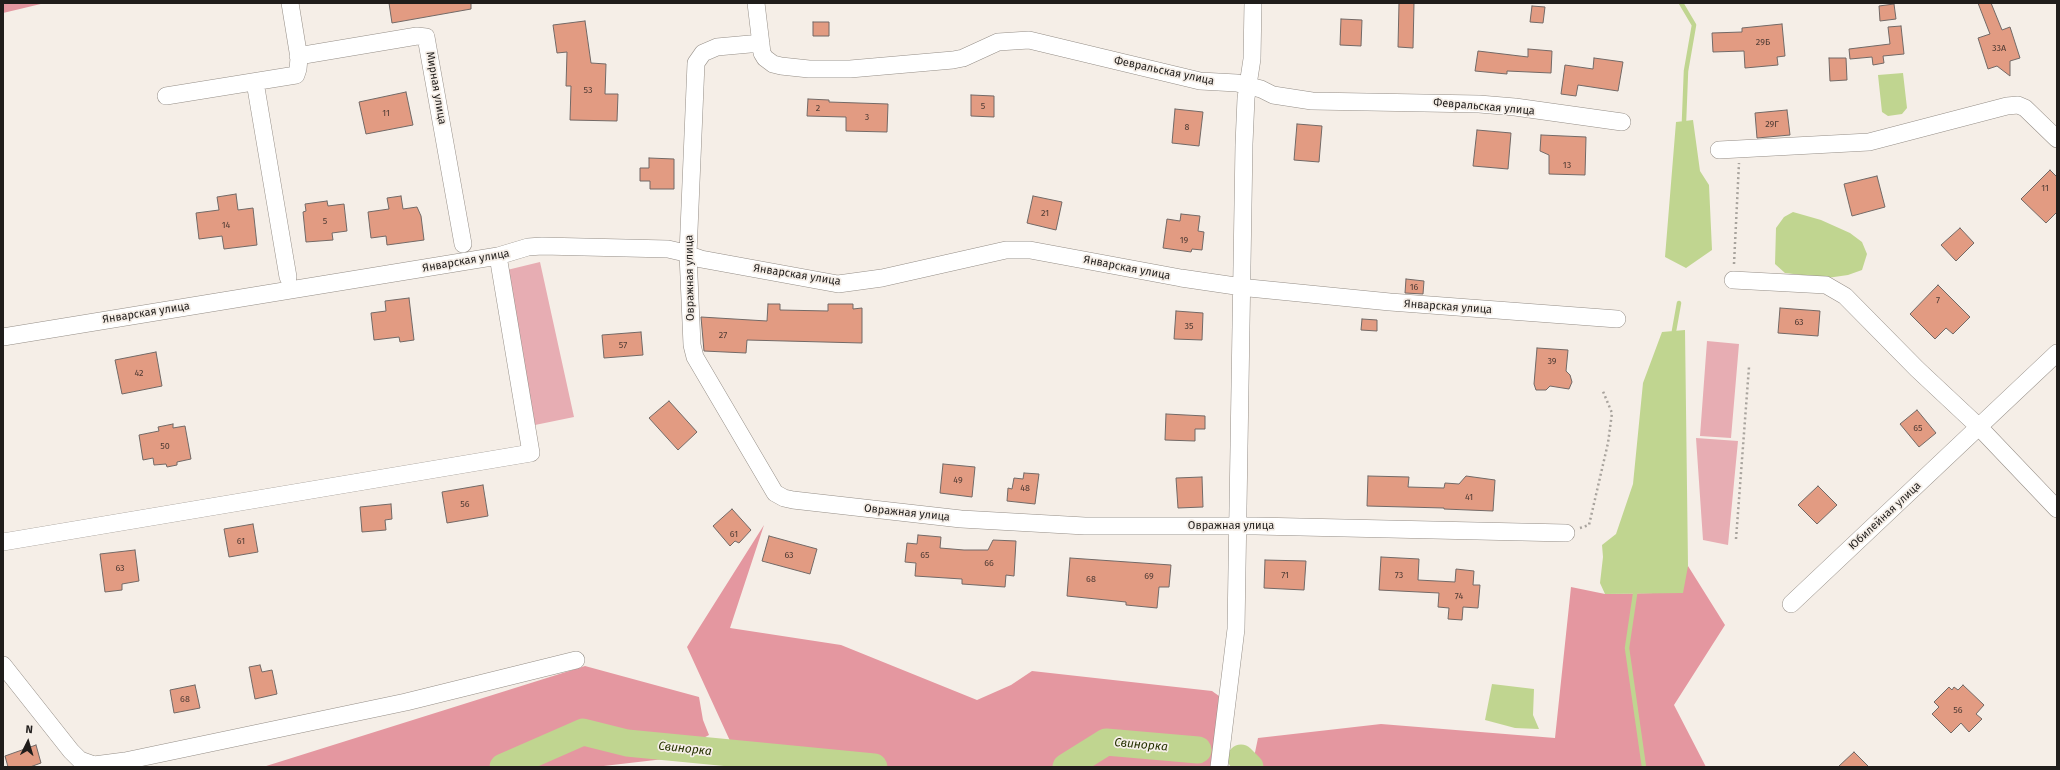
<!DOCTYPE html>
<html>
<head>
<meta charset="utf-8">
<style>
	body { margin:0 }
	#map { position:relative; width:2060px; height:770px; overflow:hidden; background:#f5eee7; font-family:"Fira Sans",sans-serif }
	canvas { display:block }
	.frame { position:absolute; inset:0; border:4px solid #201d1b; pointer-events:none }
	.north { position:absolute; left:8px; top:722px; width:40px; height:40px; -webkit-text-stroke:3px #f5eee7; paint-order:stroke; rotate:5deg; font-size:11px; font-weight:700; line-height:16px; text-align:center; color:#201d1b }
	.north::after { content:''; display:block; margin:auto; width:14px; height:18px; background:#201d1b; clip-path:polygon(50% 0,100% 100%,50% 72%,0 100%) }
</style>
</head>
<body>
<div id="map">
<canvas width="2060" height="770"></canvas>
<div class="frame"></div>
<div class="north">N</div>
</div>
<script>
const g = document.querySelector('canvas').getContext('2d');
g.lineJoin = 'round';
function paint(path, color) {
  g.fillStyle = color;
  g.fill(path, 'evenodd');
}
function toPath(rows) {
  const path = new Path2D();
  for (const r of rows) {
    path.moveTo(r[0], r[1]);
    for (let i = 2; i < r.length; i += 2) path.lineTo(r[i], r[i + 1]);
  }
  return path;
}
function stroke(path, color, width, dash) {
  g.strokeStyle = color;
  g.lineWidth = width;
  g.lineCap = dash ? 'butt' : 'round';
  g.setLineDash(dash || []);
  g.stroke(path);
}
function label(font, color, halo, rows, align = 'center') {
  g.font = font + ' "Fira Sans",sans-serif';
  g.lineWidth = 3.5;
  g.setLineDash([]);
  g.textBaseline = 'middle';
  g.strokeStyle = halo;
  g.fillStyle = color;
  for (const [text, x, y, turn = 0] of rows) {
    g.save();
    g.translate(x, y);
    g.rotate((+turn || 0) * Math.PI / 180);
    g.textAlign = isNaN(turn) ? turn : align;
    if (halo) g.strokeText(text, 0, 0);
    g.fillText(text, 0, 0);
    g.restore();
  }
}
const green = toPath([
	[540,262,574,417,535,425,507,270],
	[1707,341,1739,344,1731,438,1700,436],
	[1696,438,1738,441,1728,545,1703,540]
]);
const forest = toPath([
	[3,3,45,3,3,13],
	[764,525,730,628,841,645,977,700,1011,685,1032,671,1212,691,1219,696,1215,767,742,767,687,647],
	[1688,566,1725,625,1674,705,1706,767,1252,767,1258,738,1381,724,1555,738,1571,587,1605,594,1654,593],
	[585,666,699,697,703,720,709,735,664,759,595,767,263,767]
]);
const water = toPath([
	[1903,73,1907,108,1902,114,1888,116,1882,112,1878,75],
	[1693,120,1700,171,1709,185,1712,250,1686,268,1665,257,1676,122],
	[1793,212,1821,220,1850,233,1862,242,1867,254,1862,270,1848,275,1827,278,1785,273,1775,264,1776,228,1784,217],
	[1685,330,1688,566,1683,593,1605,594,1600,583,1603,557,1602,545,1616,534,1633,484,1643,383,1662,332],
	[1492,684,1534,689,1533,715,1539,729,1515,728,1485,720]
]);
const stream = toPath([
	[1681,3,1694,25,1686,71,1684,121],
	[1674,331,1679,303],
	[1635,594,1627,648,1644,767]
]);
const river = toPath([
	[1241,758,1250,767],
	[503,767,583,732,627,743,874,767],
	[1066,767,1106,742,1198,750]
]);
const building = toPath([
	[389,3,471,3,471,9,392,23,389,3],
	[1399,3,1414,3,1413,48,1398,47,1399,3],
	[1978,3,1991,3,2002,30,2010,27,2020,58,2010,61,2010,76,1997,66,1988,69,1978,38,1990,34,1978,3],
	[1894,4,1896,19,1880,21,1879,6,1894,4],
	[1532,6,1545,7,1543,23,1530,22,1532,6],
	[1341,19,1362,20,1361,46,1340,45,1341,19],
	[585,21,591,63,606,64,605,94,618,94,617,121,570,120,571,86,566,86,567,52,557,53,553,25,585,21],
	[813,22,829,22,829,36,813,36,813,22],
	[1782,24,1785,56,1777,57,1778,65,1745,68,1744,51,1713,52,1712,33,1742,32,1742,28,1782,24],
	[1901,26,1904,54,1883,56,1884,63,1873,65,1872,57,1850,59,1849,49,1890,44,1888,27,1901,26],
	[1528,49,1552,51,1551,73,1507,71,1507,74,1475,71,1478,51,1528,57,1528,49],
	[1594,58,1623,62,1618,91,1578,85,1576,96,1561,94,1565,65,1593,69,1594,58],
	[1829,58,1846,58,1847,80,1830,81,1829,58],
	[406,92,413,125,366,134,359,102,406,92],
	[971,95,994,96,994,117,971,116,971,95],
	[808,99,829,100,829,102,888,104,887,132,846,131,846,117,807,116,808,99],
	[1175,109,1203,112,1199,146,1172,143,1175,109],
	[1787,110,1790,135,1757,138,1755,113,1787,110],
	[1297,124,1322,126,1319,162,1294,160,1297,124],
	[1477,130,1511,133,1508,169,1473,166,1477,130],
	[1541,135,1586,137,1585,175,1549,174,1549,155,1540,151,1541,135],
	[649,158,674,159,674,189,650,189,650,181,640,181,640,168,649,168,649,158],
	[2050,170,2057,177,2057,212,2046,223,2021,199,2050,170],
	[1877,176,1885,207,1852,216,1844,184,1877,176],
	[236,194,238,210,253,208,257,245,224,249,222,236,199,239,196,213,219,210,217,197,236,194],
	[401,196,403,209,417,207,421,216,424,240,387,245,386,236,371,238,368,212,389,209,387,198,401,196],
	[1033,196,1062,202,1056,230,1027,223,1033,196],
	[327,201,328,206,344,204,347,231,332,233,333,240,306,242,303,212,306,211,305,204,327,201],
	[1181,214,1200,216,1198,231,1204,232,1202,250,1192,249,1191,252,1163,248,1167,219,1180,221,1181,214],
	[1960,228,1974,243,1956,261,1941,245,1960,228],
	[1406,279,1424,281,1423,294,1405,293,1406,279],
	[1938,285,1970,317,1953,334,1946,328,1935,339,1910,314,1938,285],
	[409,298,414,340,400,342,399,337,374,340,371,313,386,311,385,301,409,298],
	[768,304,780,304,780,310,828,311,828,304,853,304,853,309,862,308,862,343,747,340,746,353,704,351,701,317,767,321,768,304],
	[1780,308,1820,311,1818,336,1778,333,1780,308],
	[1176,311,1203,313,1202,340,1174,339,1176,311],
	[1362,319,1377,320,1377,331,1361,330,1362,319],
	[641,332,643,355,604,358,602,335,641,332],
	[1537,348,1568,350,1566,371,1570,375,1572,382,1569,389,1550,386,1546,390,1536,390,1534,384,1537,348],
	[156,352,162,386,122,394,115,360,156,352],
	[669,401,697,432,678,450,649,418,669,401],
	[1917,410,1936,433,1919,447,1900,424,1917,410],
	[1166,414,1205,416,1205,429,1195,429,1195,441,1165,440,1166,414],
	[173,424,173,428,185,426,191,459,177,462,177,465,167,467,166,464,154,465,153,458,143,460,139,435,159,431,158,427,173,424],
	[943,464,975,467,972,497,940,493,943,464],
	[1024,473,1039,474,1035,504,1007,501,1008,488,1012,489,1014,478,1023,479,1024,473],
	[1368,476,1409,477,1408,487,1444,488,1445,483,1459,484,1466,476,1495,480,1493,511,1444,509,1444,508,1367,506,1368,476],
	[1202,477,1203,507,1178,508,1176,478,1202,477],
	[483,485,488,516,447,523,442,492,483,485],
	[1818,486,1837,505,1817,524,1798,505,1818,486],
	[391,504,392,519,385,520,386,530,362,532,360,507,391,504],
	[732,509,751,530,739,543,735,541,730,546,713,526,732,509],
	[253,524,258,552,229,557,224,529,253,524],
	[918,535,941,537,940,548,964,550,988,550,993,540,1016,541,1014,576,1006,575,1005,587,962,584,962,579,915,576,916,563,905,562,907,543,917,544,918,535],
	[769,536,817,549,810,574,762,561,769,536],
	[135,550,139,581,122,584,122,590,105,592,100,554,135,550],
	[1381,557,1419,559,1418,580,1455,582,1456,569,1474,571,1473,585,1480,585,1478,608,1463,607,1462,620,1448,619,1449,608,1438,607,1439,593,1379,590,1381,557],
	[1070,558,1171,565,1169,587,1159,587,1157,608,1126,605,1126,602,1067,596,1070,558],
	[1265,560,1306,561,1304,590,1264,588,1265,560],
	[260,665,262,672,272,670,277,694,255,699,249,667,260,665],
	[195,685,200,708,174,713,170,690,195,685],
	[1963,685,1984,705,1976,714,1982,719,1969,732,1961,723,1951,733,1932,714,1939,707,1934,702,1949,687,1952,690,1954,687,1958,690,1963,685],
	[36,745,41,763,30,767,8,767,5,756,36,745],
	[1854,752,1869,767,1838,767,1854,752]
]);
const path = toPath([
	[1734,264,1739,163],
	[1580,528,1589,525,1608,443,1612,413,1602,389],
	[1736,539,1749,367]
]);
const minor = toPath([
	[756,3,762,53,765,58,773,64,781,66,809,69,850,69,953,60,963,58,998,42,1029,40,1200,81,1237,83,1261,89,1273,95,1312,101,1479,104,1515,107,1622,122],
	[761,43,717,47,703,53,696,63,688,254,692,345,695,357,775,493,784,498,793,500,961,519,1085,526,1256,526,1566,533],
	[298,56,417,36,426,37,463,244],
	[255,82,288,277],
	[166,96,296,75,298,69,299,58,290,3],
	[1719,150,1869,142,2007,106,2018,105,2025,108,2057,139],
	[1733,280,1826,285,1845,296,1917,369,1979,427,2057,509],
	[3,337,498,256,528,247,542,246,668,249,681,252,701,259,838,284,882,278,1006,250,1030,250,1181,278,1249,288,1390,302,1617,319],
	[3,542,531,453,498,256],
	[1791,604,2057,353],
	[3,665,71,751,80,760,94,765,125,761,406,702,576,660],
	[1219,767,1236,629,1244,144,1246,98,1252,59,1253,3]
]);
const numberNames = [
	["29Б",1763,42],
	["33А",1999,48],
	["53",588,90],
	["5",983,106],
	["2",818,108],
	["11",386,113],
	["3",867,117],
	["29Г",1772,124],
	["8",1187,127],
	["13",1567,165],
	["11",2045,188],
	["21",1045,213],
	["5",325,221],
	["14",226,225],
	["19",1184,240],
	["16",1414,287],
	["7",1938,300],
	["63",1799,322],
	["35",1189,326],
	["27",723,335],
	["57",623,345],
	["39",1552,361],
	["42",139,373],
	["65",1918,428],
	["50",165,446],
	["49",958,480],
	["48",1025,488],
	["41",1469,497],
	["56",465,504],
	["61",734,534],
	["61",241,541],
	["63",789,555],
	["65",925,555],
	["66",989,563],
	["63",120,568],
	["71",1285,575],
	["73",1399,575],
	["69",1149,576],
	["68",1091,579],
	["74",1459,596],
	["68",185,699],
	["56",1958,710]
];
const streetNames = [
	["Февральская улица",1164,71,12],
	["Мирная улица",436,88,80],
	["Февральская улица",1484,107,5],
	["Январская улица",466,261,-10],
	["Январская улица",1127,268,11],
	["Январская улица",797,275,9],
	["Овражная улица",690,278,-91],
	["Январская улица",1448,307,4],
	["Январская улица",146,313,-9],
	["Овражная улица",907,513,6],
	["Юбилейная улица",1885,516,-43],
	["Овражная улица",1231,526]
];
const waterNames = [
	["Свинорка",1141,745,5],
	["Свинорка",685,749,6]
];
paint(green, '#e7adb3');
paint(forest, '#e497a0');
paint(water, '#c0d590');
stroke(stream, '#c0d590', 4.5);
stroke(river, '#c0d590', 27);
paint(building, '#e29b82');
stroke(building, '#726966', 1);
stroke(minor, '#958e87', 18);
stroke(path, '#a8a39d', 2.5, [2, 3]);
stroke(minor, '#fff', 17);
label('9px', '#503c35', null, numberNames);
label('11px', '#201d1b', '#f5eee7', streetNames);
label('italic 12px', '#263100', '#f5eee7', waterNames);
</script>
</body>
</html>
